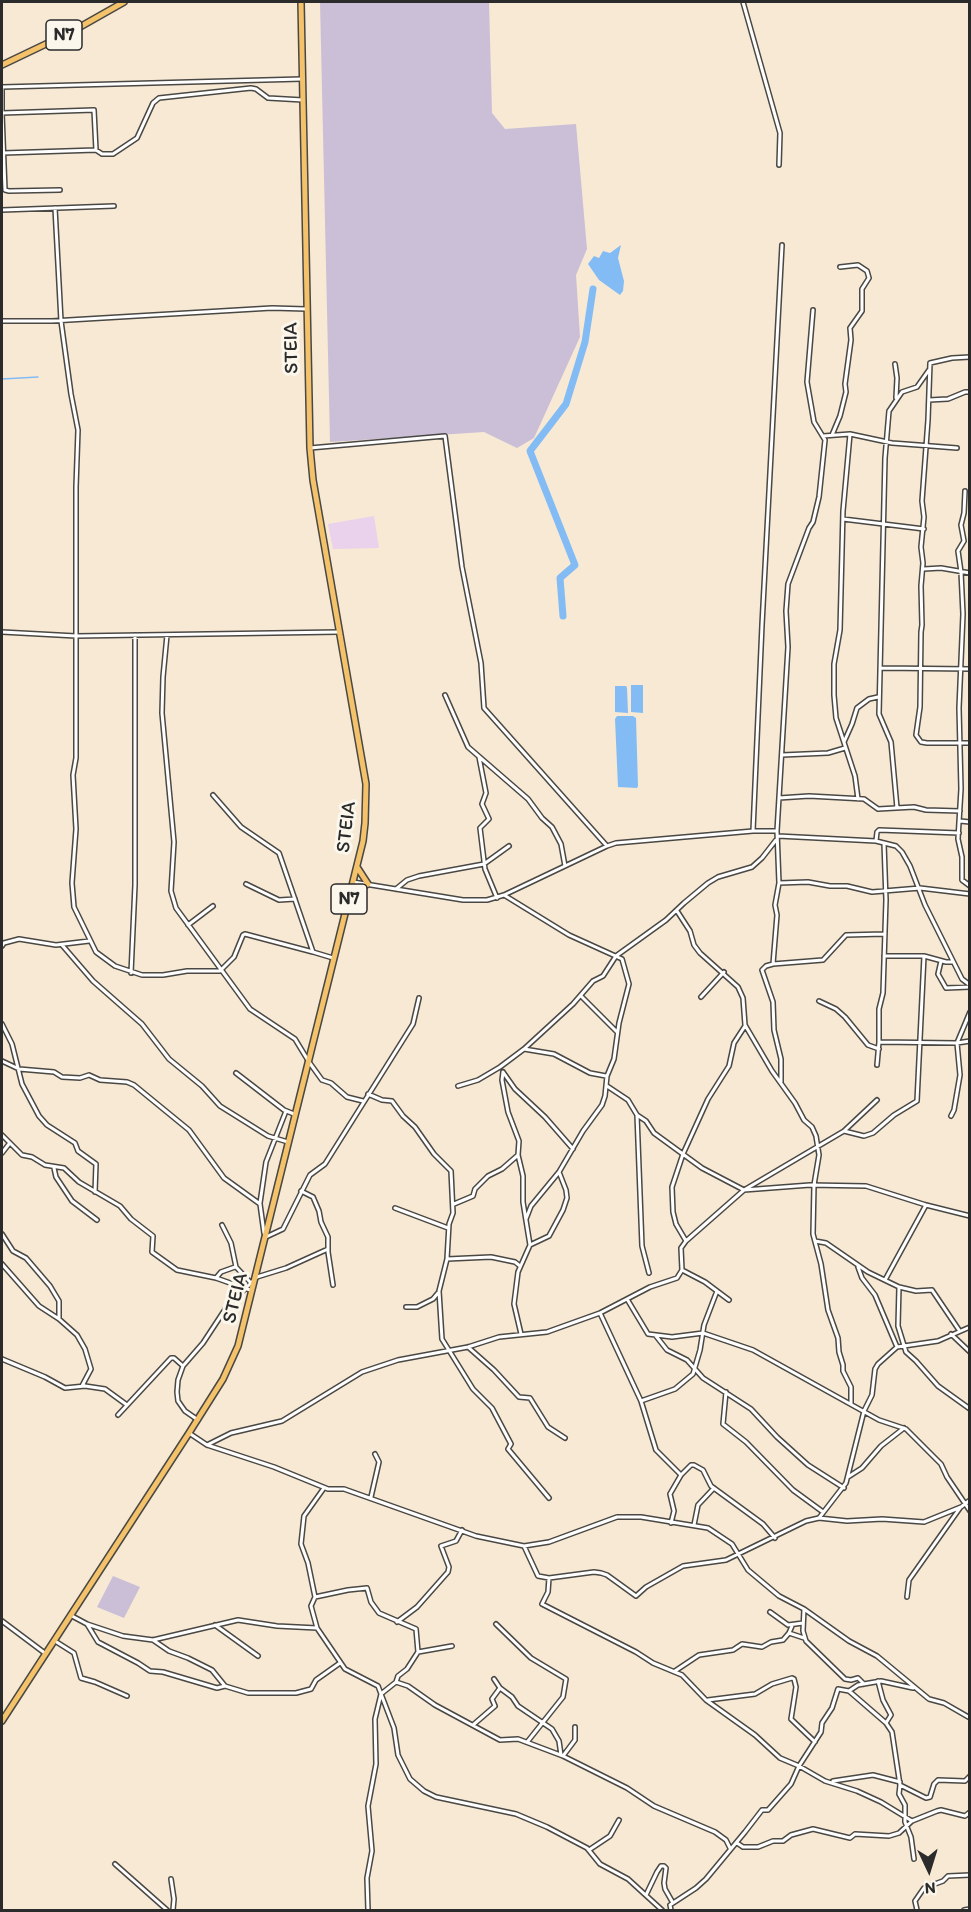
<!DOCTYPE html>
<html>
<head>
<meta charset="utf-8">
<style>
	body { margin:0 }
	#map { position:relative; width:971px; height:1912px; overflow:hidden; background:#f7e9d4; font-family:Itim,sans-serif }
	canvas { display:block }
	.frame { position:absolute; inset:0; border:3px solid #2b2b2b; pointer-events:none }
	.north { position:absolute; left:899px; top:1840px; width:60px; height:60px; -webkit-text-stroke:4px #fbf7ec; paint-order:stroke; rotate:176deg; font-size:16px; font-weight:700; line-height:24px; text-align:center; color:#2b2b2b }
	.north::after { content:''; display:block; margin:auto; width:21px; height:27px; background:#2b2b2b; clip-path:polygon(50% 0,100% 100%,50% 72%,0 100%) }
</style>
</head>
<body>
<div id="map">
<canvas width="971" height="1912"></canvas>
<div class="frame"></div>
<div class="north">N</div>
</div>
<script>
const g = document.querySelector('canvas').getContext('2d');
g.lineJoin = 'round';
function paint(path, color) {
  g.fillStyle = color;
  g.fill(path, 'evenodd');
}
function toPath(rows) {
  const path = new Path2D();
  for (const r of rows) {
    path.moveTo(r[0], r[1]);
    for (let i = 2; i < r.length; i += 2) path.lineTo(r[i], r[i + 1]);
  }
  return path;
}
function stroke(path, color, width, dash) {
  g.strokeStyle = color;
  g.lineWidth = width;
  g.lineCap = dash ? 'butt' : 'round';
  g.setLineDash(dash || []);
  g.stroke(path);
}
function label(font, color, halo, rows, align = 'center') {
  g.font = font + ' Itim,sans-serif';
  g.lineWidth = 6;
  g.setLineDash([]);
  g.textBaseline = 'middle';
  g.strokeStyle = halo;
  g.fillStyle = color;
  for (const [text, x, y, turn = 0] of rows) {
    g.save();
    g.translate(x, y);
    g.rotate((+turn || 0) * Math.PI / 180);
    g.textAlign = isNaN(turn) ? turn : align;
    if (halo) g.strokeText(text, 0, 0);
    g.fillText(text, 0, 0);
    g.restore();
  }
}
const built = toPath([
	[374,516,379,548,333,549,328,524]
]);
const industrial = toPath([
	[320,2,489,2,492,113,505,129,576,124,587,249,576,275,580,337,534,438,517,448,484,432,330,442],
	[113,1576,140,1587,124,1618,97,1607]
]);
const water = toPath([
	[621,245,618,258,624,281,623,291,620,295,599,280,588,264,594,256,599,258,603,251,610,253],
	[631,685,643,685,643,713,631,712],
	[615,686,626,686,627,688,628,713,615,712],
	[617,716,633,716,636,718,638,786,637,788,618,787,615,719]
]);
const stream = toPath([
	[2,379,38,377]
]);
const river = toPath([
	[563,616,560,578,575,565,530,451,566,404,585,342,593,289]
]);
const minor = toPath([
	[743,2,780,133,779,165],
	[2,87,302,79],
	[2,87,2,112],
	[3,153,96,150,102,154,113,154,137,138,153,103,159,98,251,88,256,89,268,98,303,100],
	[60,190,9,191,5,190,2,113,94,110,96,150],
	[55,208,61,321,71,394,78,430,76,487,76,758,73,775,76,829,72,883,74,907,96,952,115,966,142,975,163,975,187,971,220,971,234,957,243,935,245,934,313,952],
	[2,210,114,206],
	[2,321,52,321,272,308,306,309],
	[970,357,952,358,930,363,928,420,922,501,924,517,921,547,923,563,921,586,922,625,921,632,920,707,916,735,921,742,927,743,970,743],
	[895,364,897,378,896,398],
	[929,400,948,399,965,392,970,392],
	[850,434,843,511,840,630,834,664,834,695,836,718,855,776,858,799],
	[832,435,840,416,846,392,845,384,851,340,850,328,862,311,862,289,869,278,867,271,858,265,840,267],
	[823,436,850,434,892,443,957,448],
	[310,448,445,436,462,567,481,663,484,708,607,846],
	[965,491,964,513,961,525,964,541,958,551,961,572,963,614,959,708,961,789,958,839,962,857,962,880,970,886],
	[843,519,924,529],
	[924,569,941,568,970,573],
	[2,632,76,636,339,632],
	[167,635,163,677,162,713,174,842,171,891,176,908,250,1009,295,1039,309,1062,322,1080,331,1083,347,1097,363,1101],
	[881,668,970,669],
	[445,695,468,747,528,799,542,818,552,827,561,844,565,866],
	[844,742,852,724,857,708,869,699,878,697],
	[782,755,828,753,845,748],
	[479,757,486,793,482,804,489,819,480,828,485,869,497,898],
	[213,795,241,827,279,853,313,952,333,958],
	[779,798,809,796,864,799,878,809,914,807,926,810,960,811],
	[897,808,891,742,879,714,885,458,889,411,902,392,917,387,929,370],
	[960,821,970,822],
	[753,831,762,625,782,245],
	[778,836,876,841,896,846,902,852,910,866,925,905,962,979,970,985],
	[876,841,877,832,879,830,959,833],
	[884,843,886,900,883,993,879,1009,879,1042,957,1043,970,1041],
	[353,882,463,900,487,900,504,895,607,846,616,843,753,831,777,831],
	[779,883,808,882,830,886,847,886,872,892,920,888,970,894],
	[246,884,279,900,295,899],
	[396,889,407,880,419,876,484,864,509,846],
	[504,895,569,935,622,959,629,984,619,1023,614,1059,607,1076,605,1096,602,1105,583,1131,559,1172,531,1206,526,1219],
	[677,911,690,931,694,945,700,953,738,987,743,998,745,1025,772,1071,795,1103,804,1120,812,1127,816,1136,819,1155,814,1185,813,1234,821,1264,828,1310,838,1338,839,1352,843,1365,843,1371,851,1387,851,1404],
	[188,925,213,906],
	[62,945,93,981,142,1024,169,1059,202,1086,220,1106,268,1136,288,1142],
	[2,946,4,943,19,939,56,945,89,941],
	[884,956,924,956,946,962,953,962],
	[941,961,938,974,946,988,970,987],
	[773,964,777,915,775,905,779,883,777,831,788,647,786,611,788,584,809,528,813,522,819,497,825,440,814,422,807,382,813,310],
	[131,973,135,885,135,635],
	[581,996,617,1032],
	[701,997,724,972],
	[819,1001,836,1009,845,1017,868,1045,879,1049],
	[2,1024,12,1044,22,1084,39,1116,47,1125,75,1143,78,1151,96,1164,95,1192],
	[524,1049,554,1054,590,1073,606,1076],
	[2,1061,19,1069,54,1072,62,1077,80,1078,89,1075,100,1080,127,1082,134,1085,189,1130,224,1178,260,1204,264,1233],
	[877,1065,879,1042],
	[503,1072,502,1080,508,1112,519,1141,518,1155,523,1176,523,1202,530,1245],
	[503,1072,515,1089,545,1117,573,1149],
	[236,1073,284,1110,294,1114],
	[781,1082,781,1059,774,1030,773,1002,762,970,766,966,773,964,823,960,846,935,884,934],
	[458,1086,478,1080,500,1067,524,1049,573,1004,593,981,603,976,616,956,666,920,684,903,708,883,718,877,752,867,762,858,776,840],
	[607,1086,628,1100,637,1115,646,1121,654,1133,702,1168,744,1190,810,1185,866,1186,926,1205,970,1216],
	[368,1094,382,1100,392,1101,403,1116,415,1127,434,1154,451,1171,453,1213,449,1224,447,1259,439,1291,442,1339,473,1389,492,1408,511,1444,508,1449,549,1498],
	[637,1115,642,1246,649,1273],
	[951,1116,954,1110,960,1075,957,1043,970,1012],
	[844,1131,877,1100],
	[2,1135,22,1155,32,1157,45,1165,64,1168,79,1182,120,1206,131,1219,153,1236,152,1252,177,1270,216,1278,250,1290],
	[2,1153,9,1144],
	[54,1168,56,1177,72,1201,97,1220],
	[301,1191,313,1197,319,1211,321,1222,328,1237,328,1252,333,1285],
	[260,1203,266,1162,286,1111],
	[454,1204,473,1196,475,1189,488,1176,502,1169,518,1155],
	[395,1208,448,1228],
	[222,1225,231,1243,236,1267,250,1282],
	[2,1234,13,1251,26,1258,50,1286,59,1301,59,1319],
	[266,1237,283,1229,310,1175,325,1164,413,1024,419,998],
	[686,1241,676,1224,673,1212,672,1187,683,1154,708,1099,729,1066,734,1043,745,1026],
	[815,1241,826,1243,868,1272,899,1287,916,1291,932,1290,959,1330],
	[447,1259,491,1257,515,1262,520,1266],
	[2,1264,39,1306,59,1319,77,1335,85,1349,91,1369,82,1386],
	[858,1267,862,1278,875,1295,897,1347],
	[682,1270,705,1282,729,1300],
	[216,1278,221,1272,235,1267],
	[885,1280,926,1205],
	[899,1287,898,1326,906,1352,916,1361,938,1386,970,1409],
	[627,1299,648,1334,672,1337,703,1333,753,1350,879,1420,906,1429,941,1464,947,1477,970,1511],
	[406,1307,417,1307,433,1299,438,1293],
	[600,1313,641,1401,656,1450,681,1475],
	[521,1334,514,1304,518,1272,530,1245,549,1236,563,1210,567,1198,566,1190,559,1172],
	[951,1334,970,1352],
	[656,1336,667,1350,687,1360,703,1378,751,1409,777,1437,808,1465,844,1488],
	[468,1347,494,1370,519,1397,530,1398,548,1427,565,1438],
	[2,1359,45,1377,65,1388,85,1386,105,1389,127,1405],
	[726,1392,723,1424,746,1442,793,1490,823,1512],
	[641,1401,675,1389,693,1374,700,1350,704,1325,717,1291],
	[118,1415,171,1358,174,1358,183,1366],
	[198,1420,185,1411,178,1401,177,1392,178,1380,183,1366,203,1343,226,1308,257,1277,286,1268,328,1249],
	[189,1433,207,1445,274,1467,328,1489,344,1489,476,1536,524,1546,549,1542,617,1517,641,1517,708,1528,732,1544,748,1570,779,1596,804,1609,849,1641,877,1656,929,1699,944,1703,970,1718],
	[207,1445,231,1433,282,1421,362,1372,398,1360,468,1347,499,1337,547,1332,600,1313,650,1287,677,1278,682,1270,681,1248,686,1241,744,1190,844,1131,864,1136,873,1133,894,1115,917,1101,924,956],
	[848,1477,862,1468,881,1446,904,1428],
	[371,1497,379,1462,375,1454],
	[819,1518,846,1483,864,1411,872,1395,875,1369,878,1364,897,1347,938,1341,970,1327],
	[671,1523,674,1511,670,1494,681,1475,691,1465,694,1465,703,1470,711,1486,763,1524,775,1538],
	[694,1525,698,1505,714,1488],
	[524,1546,538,1576,549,1578,594,1572,601,1573,607,1575,636,1596,646,1587,683,1566,726,1560,806,1521,819,1518,847,1521,882,1519,924,1522,961,1507,970,1500],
	[549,1578,548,1592,542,1604,636,1652,653,1663,682,1675,706,1700,755,1735,780,1758,799,1766,825,1781,857,1791,881,1802,912,1821],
	[315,1597,348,1590,367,1588,371,1602,379,1613,416,1629,418,1652],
	[907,1597,909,1580,960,1508],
	[804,1609,803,1631,806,1641,845,1679,851,1680,858,1678,864,1684],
	[770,1612,788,1625,803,1623],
	[72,1616,87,1624,123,1636,153,1640,238,1620,277,1626,317,1628,345,1669,378,1686,394,1728,398,1755,410,1779,424,1791,436,1797,516,1814,547,1827,587,1848,600,1864,628,1879,662,1910],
	[2,1621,46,1654],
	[397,1622,417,1607,448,1572,449,1567,441,1546,456,1541,462,1530],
	[87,1624,98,1642,138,1663,150,1671,163,1672,217,1688,225,1686,248,1693,296,1693,311,1689,316,1680,340,1663],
	[496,1624,531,1658,566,1679,563,1697,528,1741],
	[215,1625,258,1656],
	[792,1626,789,1633,804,1638],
	[317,1628,311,1606,315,1597,308,1563,301,1544,304,1516,324,1488],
	[153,1640,169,1651,188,1658,212,1670,225,1686],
	[55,1641,74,1653,81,1678,95,1682,127,1696],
	[675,1671,699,1655,733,1650,742,1644,762,1647,771,1642,783,1640,789,1633],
	[494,1679,500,1688,512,1697,518,1706,552,1729,559,1741,561,1755],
	[878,1681,883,1700,891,1715,886,1723,892,1732,900,1785,899,1794,905,1805,905,1822,911,1837,914,1859],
	[396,1682,408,1686,435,1705,500,1740,518,1739,563,1756,627,1788,654,1806,715,1832,726,1840,730,1848],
	[849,1691,886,1723],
	[708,1700,755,1694,772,1684,792,1678,794,1679,796,1687,791,1719,815,1742],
	[473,1725,495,1706,492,1699,500,1688],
	[563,1756,575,1740,575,1727],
	[833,1781,873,1775,900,1782],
	[900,1785,926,1798,930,1797,934,1784,938,1780,965,1781,970,1776],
	[737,1843,743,1847,758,1847,773,1841,783,1841,791,1835,813,1829,850,1838,855,1834,889,1836,899,1833,912,1821,937,1811,941,1810,965,1816,970,1812],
	[589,1850,610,1836,619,1820],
	[115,1864,167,1910],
	[171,1879,174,1899,173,1910],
	[646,1895,657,1872,661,1866,664,1866,666,1868,664,1883,665,1889,673,1903],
	[368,1910,367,1878,372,1851,368,1806,376,1764,375,1719,381,1694,396,1682,398,1676,407,1669,418,1652,452,1646],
	[671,1910,670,1905,696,1888,706,1879,745,1832,762,1810,768,1810,791,1784,799,1766,821,1732,822,1723,832,1708,838,1689,849,1691,858,1685,881,1681,913,1688],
	[917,1910,915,1901,924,1888,943,1881,948,1876,970,1875],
	[964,1910,970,1909]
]);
const primary = toPath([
	[351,893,368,884,357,867],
	[2,1721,189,1433,223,1379,238,1346,363,841,365,823,366,784,313,480,310,448,301,2]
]);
const trunk = toPath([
	[2,65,71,32,124,2]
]);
const shields = [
	[64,35,36],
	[349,899,36]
];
const shieldNames = [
	["N7",64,35],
	["N7",349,899]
];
const streetNames = [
	["STEIA",292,348,-91],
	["STEIA",347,827,-83],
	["STEIA",236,1298,-76]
];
paint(built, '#ead1ec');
paint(industrial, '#cabfd6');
paint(water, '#83bcf4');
stroke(stream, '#83bcf4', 1.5);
stroke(river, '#83bcf4', 7);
stroke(minor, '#4a4844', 6);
stroke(primary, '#4a4844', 8);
stroke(trunk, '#4a4844', 8);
stroke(minor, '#fff', 3);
stroke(primary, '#f3c26a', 5);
stroke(trunk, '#f3c26a', 5);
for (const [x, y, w] of shields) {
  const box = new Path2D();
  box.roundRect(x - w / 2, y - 15, w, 30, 4.5);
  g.fillStyle = '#fbf7ec';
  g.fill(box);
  stroke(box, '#2b2b2b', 1.5);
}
label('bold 18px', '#2b2b2b', null, shieldNames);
label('20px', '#2b2b2b', '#fbf7ec', streetNames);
</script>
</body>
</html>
